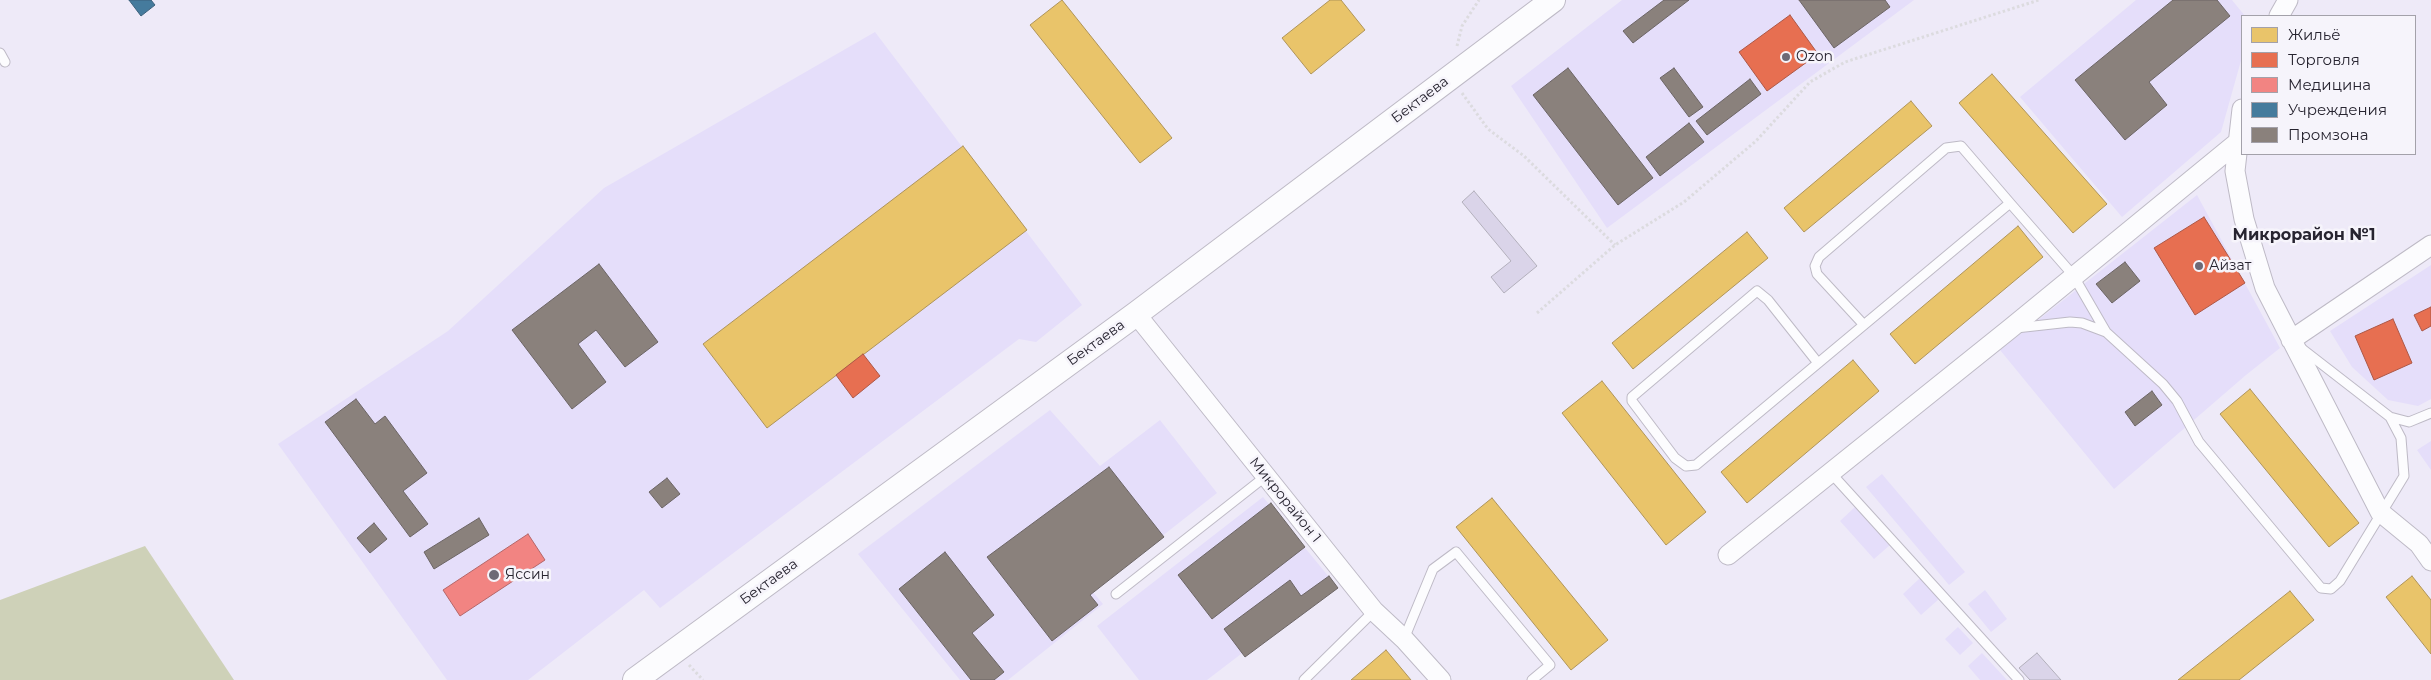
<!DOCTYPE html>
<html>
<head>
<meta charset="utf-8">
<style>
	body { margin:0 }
	#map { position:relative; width:2431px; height:680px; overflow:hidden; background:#eeeaf8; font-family:Montserrat,sans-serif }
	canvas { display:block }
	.legend { position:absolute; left:2241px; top:15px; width:175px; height:140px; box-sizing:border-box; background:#f6f4fb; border:1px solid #a3a1aa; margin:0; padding:6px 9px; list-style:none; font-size:15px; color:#272430 }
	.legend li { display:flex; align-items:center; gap:10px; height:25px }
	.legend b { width:25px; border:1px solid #a3a1aa }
</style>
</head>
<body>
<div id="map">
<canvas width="2431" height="680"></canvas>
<ul class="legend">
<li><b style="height:14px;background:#e9c46a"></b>Жильё</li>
<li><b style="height:14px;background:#e76f51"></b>Торговля</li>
<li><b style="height:14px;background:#f28482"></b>Медицина</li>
<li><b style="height:14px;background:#457b9d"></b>Учреждения</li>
<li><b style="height:14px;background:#8a817c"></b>Промзона</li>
</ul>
</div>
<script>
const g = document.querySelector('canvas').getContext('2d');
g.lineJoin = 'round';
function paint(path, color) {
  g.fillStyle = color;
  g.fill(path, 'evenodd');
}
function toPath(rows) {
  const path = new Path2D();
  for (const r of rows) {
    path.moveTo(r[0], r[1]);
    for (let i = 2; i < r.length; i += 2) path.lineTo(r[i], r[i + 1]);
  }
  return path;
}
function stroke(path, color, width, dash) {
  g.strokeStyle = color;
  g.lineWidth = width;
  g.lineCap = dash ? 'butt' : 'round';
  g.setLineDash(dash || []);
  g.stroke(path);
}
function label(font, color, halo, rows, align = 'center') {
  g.font = font + ' Montserrat,sans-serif';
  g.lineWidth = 5;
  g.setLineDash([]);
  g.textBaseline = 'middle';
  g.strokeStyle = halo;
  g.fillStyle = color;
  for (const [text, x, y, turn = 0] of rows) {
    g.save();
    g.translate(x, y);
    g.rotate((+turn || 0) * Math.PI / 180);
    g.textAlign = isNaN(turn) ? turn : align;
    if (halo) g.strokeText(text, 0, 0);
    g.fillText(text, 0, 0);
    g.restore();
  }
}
const built = toPath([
	[1622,0,1914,0,1607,228,1511,86],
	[2136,0,2232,0,2245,16,2242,16,2242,57,2221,132,2122,217,2020,97],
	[875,32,1082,305,1036,342,1019,339,660,608,644,590,528,680,447,680,278,444,448,331,604,188],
	[2197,195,2280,348,2246,375,2114,489,2000,350],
	[2431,265,2431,399,2418,406,2388,400,2352,367,2330,331],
	[1050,410,1100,466,1160,420,1217,493,1092,591,1103,604,1008,680,960,680,858,554],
	[2431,441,2431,470,2417,450],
	[1882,474,1965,572,1949,585,1866,487],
	[1263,497,1334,583,1207,680,1139,680,1097,626],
	[1855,507,1890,545,1874,559,1840,521],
	[1920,578,1939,599,1921,615,1903,594],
	[1985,590,2007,619,1991,632,1968,604],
	[1958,627,1973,643,1960,655,1945,639],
	[1982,653,2007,680,1980,680,1968,666]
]);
const green = toPath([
	[145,546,234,680,0,680,0,600]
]);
const homes = toPath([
	[1062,0,1172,138,1140,163,1030,25,1062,0],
	[1330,0,1341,0,1365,30,1311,74,1282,38,1330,0],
	[1992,74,2107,204,2073,233,1959,103,1992,74],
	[1911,101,1932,126,1804,232,1784,208,1911,101],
	[963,146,1027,230,767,428,703,344,963,146],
	[2018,226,2043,257,1915,364,1890,334,2018,226],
	[1747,232,1768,258,1633,369,1612,343,1747,232],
	[1853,360,1879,391,1747,503,1721,472,1853,360],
	[1602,381,1706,512,1666,545,1562,413,1602,381],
	[2250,389,2359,523,2329,547,2220,414,2250,389],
	[1492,498,1608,640,1571,670,1456,527,1492,498],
	[2412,576,2431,600,2431,654,2386,597,2412,576],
	[2290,591,2314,620,2239,680,2178,680,2290,591],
	[1386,650,1411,680,1351,680,1386,650]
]);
const shops = toPath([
	[1790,15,1818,54,1767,91,1739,52,1790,15],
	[2204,217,2245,283,2195,315,2154,248,2204,217],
	[2431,307,2431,326,2422,331,2414,315,2431,307],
	[2393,319,2412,363,2374,380,2355,336,2393,319],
	[863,354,880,376,853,398,836,375,863,354]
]);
const health = toPath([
	[528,534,545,560,460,616,443,590,528,534]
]);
const public = toPath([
	[129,0,151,0,155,5,141,16,129,0]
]);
const industry = toPath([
	[1664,0,1689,0,1633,43,1623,31,1664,0],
	[1799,0,1885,0,1890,7,1834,48,1799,0],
	[2173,0,2217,0,2230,16,2149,82,2167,105,2125,140,2075,80,2173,0],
	[1568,68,1653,178,1618,205,1533,95,1568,68],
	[1674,68,1703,107,1689,117,1660,78,1674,68],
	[1750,79,1761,94,1707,135,1696,121,1750,79],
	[1689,123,1704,142,1660,176,1646,157,1689,123],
	[2125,262,2140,281,2112,303,2096,284,2125,262],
	[599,264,658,342,625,367,596,330,578,344,606,382,572,409,512,330,599,264],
	[2152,391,2162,405,2135,426,2125,412,2152,391],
	[356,399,375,424,385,416,427,473,403,491,428,524,410,537,325,422,356,399],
	[1109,467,1164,537,1090,595,1098,605,1052,641,987,557,1109,467],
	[667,478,680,494,662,508,649,492,667,478],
	[1271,503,1305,547,1212,619,1178,575,1271,503],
	[479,518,489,535,434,569,424,552,479,518],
	[374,523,387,539,370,553,357,538,374,523],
	[945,552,994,615,972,633,1004,672,994,680,971,680,899,589,945,552],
	[1329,576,1338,588,1245,657,1224,629,1290,580,1301,596,1329,576]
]);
const building = toPath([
	[1474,191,1537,266,1504,293,1491,277,1511,261,1462,202,1474,191],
	[2037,653,2061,680,2030,680,2019,668,2037,653]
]);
const path = toPath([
	[1457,46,1462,26,1479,0],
	[1462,93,1488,129,1524,156,1615,245],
	[1537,313,1615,245,1684,202,1756,141,1810,82,1845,62,2039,0],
	[689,665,703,680]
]);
const service = toPath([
	[0,53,5,62],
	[1864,325,1817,274,1815,266,1819,257,1946,148,1961,146,2010,203],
	[2016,328,2070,322,2082,323,2106,332],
	[2301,348,2390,417,2409,422,2431,413],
	[1818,363,1768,300,1757,291,1632,397,1632,401,1675,458,1686,466,1696,465,2010,203,2073,275,2106,332,2163,384,2177,401,2199,442,2321,588,2331,589,2340,581,2404,476,2401,438,2390,417],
	[1830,472,2019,680],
	[1116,594,1266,476],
	[1404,639,1433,569,1456,552,1550,665,1532,680],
	[1304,680,1374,611]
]);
const minor = toPath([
	[2279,16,2288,0],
	[2242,109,2235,171,2244,219,2265,288,2380,512,2419,544,2431,561],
	[1136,314,1374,611,1404,639,1441,680],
	[2291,340,2431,245],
	[1728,555,2011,328,2239,141]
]);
const tertiary = toPath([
	[635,680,1136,314,1553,0]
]);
const markers = [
	[1786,57,5,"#6d6976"],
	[2199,266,5,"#6d6976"],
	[494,575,6,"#6d6976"]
];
const poiNames = [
	["Ozon",1796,57],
	["Айзат",2209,266],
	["Яссин",505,575]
];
const streetNames = [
	["Бектаева",1420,100,-37],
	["Бектаева",1096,343,-36],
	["Микрорайон 1",1285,500,51],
	["Бектаева",769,582,-36]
];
const quarterNames = [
	["Микрорайон №1",2304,235]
];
paint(built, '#e5defa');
paint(green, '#ced1b8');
paint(homes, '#e9c46a');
stroke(homes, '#af9459', 1);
paint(shops, '#e76f51');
stroke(shops, '#ad5847', 1);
paint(health, '#f28482');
stroke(health, '#b56769', 1);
paint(public, '#457b9d');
stroke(public, '#3c617c', 1);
paint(industry, '#8a817c');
stroke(industry, '#6c6565', 1);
paint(building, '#dad4e9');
stroke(building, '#b2afbb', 1);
stroke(service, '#bebac6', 11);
stroke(minor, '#bebac6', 21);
stroke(tertiary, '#bebac6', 26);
stroke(path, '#dcdbdf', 3, [2.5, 2.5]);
stroke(service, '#fcfcfe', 9);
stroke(minor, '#fcfcfe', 19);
stroke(tertiary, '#fcfcfe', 24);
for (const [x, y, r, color] of markers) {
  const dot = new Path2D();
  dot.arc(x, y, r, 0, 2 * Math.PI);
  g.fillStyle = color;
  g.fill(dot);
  stroke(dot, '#f6f4fb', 2);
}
label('14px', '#272430', '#f6f4fb', poiNames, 'left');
label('14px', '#272430', '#f6f4fb', streetNames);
label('bold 16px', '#272430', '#f6f4fb', quarterNames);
</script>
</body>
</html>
